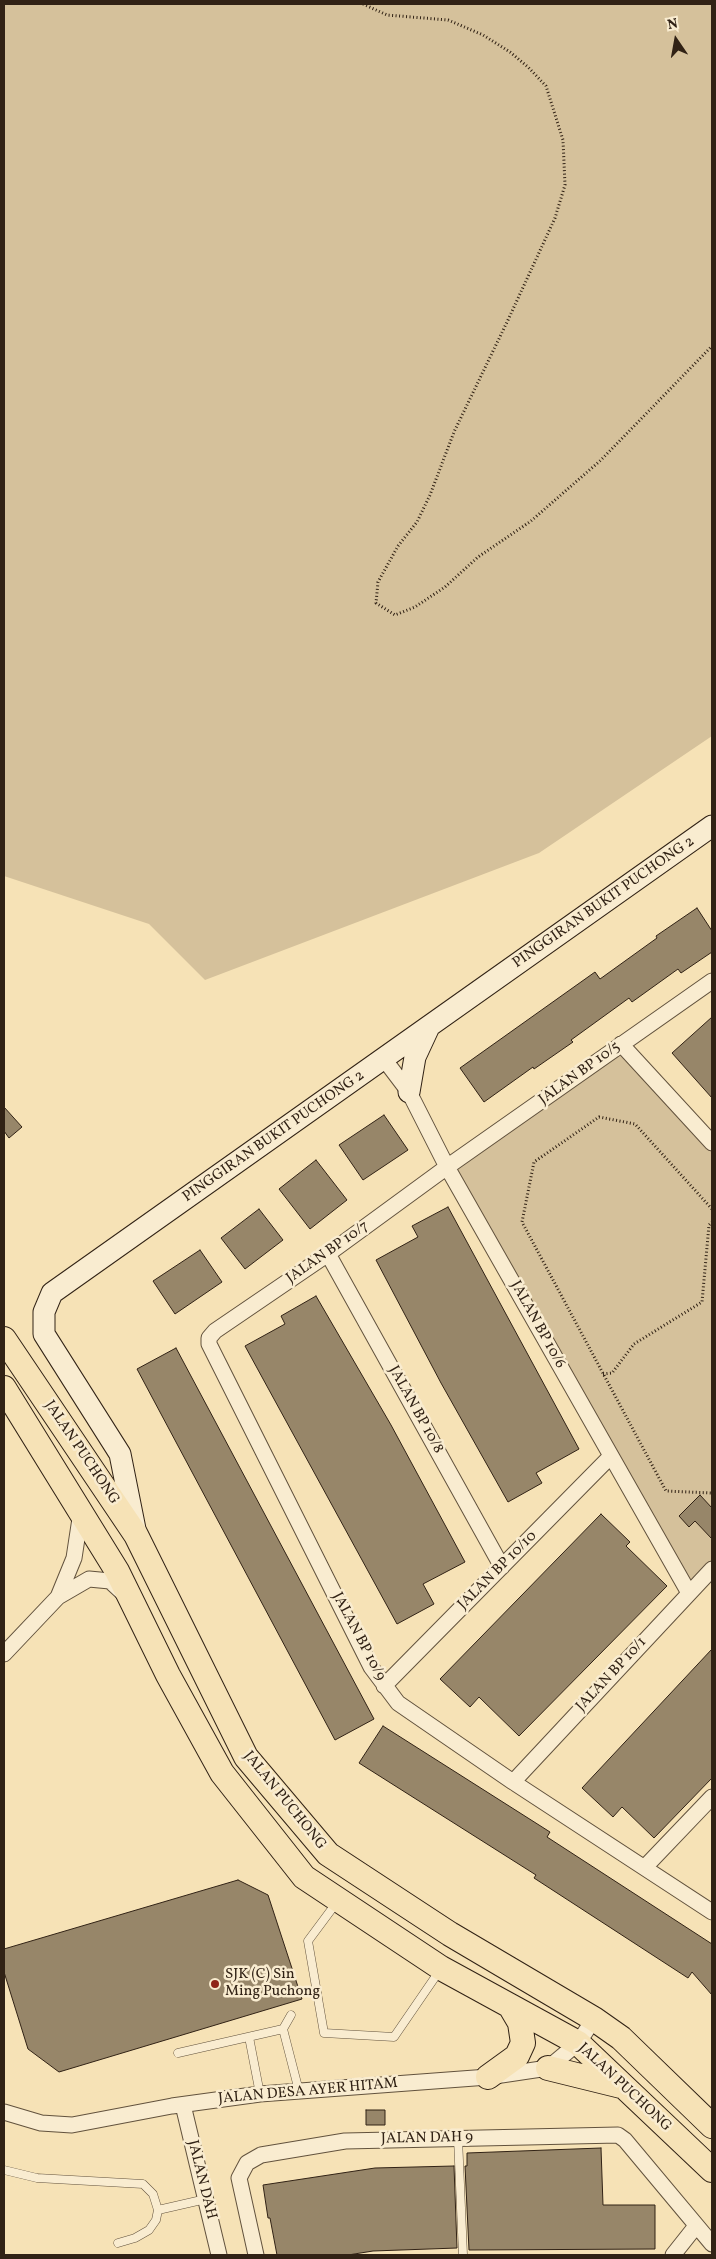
<!DOCTYPE html>
<html>
<head>
<meta charset="utf-8">
<style>
	body { margin:0 }
	#map { position:relative; width:716px; height:2259px; overflow:hidden; background:#f6e2b6; font-family:Vollkorn,serif }
	canvas { display:block }
	.frame { position:absolute; inset:0; border:5px solid #312215; pointer-events:none }
	.north { position:absolute; left:651px; top:15px; width:50px; height:50px; -webkit-text-stroke:4px #f9ecd0; paint-order:stroke; rotate:348deg; font-size:14px; font-weight:700; line-height:20px; text-align:center; color:#312215 }
	.north::after { content:''; display:block; margin:auto; width:18px; height:22px; background:#312215; clip-path:polygon(50% 0,100% 100%,50% 72%,0 100%) }
</style>
</head>
<body>
<div id="map">
<canvas width="716" height="2259"></canvas>
<div class="frame"></div>
<div class="north">N</div>
</div>
<script>
const g = document.querySelector('canvas').getContext('2d');
g.lineJoin = 'round';
function paint(path, color) {
  g.fillStyle = color;
  g.fill(path, 'evenodd');
}
function toPath(rows) {
  const path = new Path2D();
  for (const r of rows) {
    path.moveTo(r[0], r[1]);
    for (let i = 2; i < r.length; i += 2) path.lineTo(r[i], r[i + 1]);
  }
  return path;
}
function stroke(path, color, width, dash) {
  g.strokeStyle = color;
  g.lineWidth = width;
  g.lineCap = dash ? 'butt' : 'round';
  g.setLineDash(dash || []);
  g.stroke(path);
}
function label(font, color, halo, rows, align = 'center') {
  g.font = font + ' Vollkorn,serif';
  g.lineWidth = 5;
  g.setLineDash([]);
  g.textBaseline = 'middle';
  g.strokeStyle = halo;
  g.fillStyle = color;
  for (const [text, x, y, turn = 0] of rows) {
    g.save();
    g.translate(x, y);
    g.rotate((+turn || 0) * Math.PI / 180);
    g.textAlign = isNaN(turn) ? turn : align;
    if (halo) g.strokeText(text, 0, 0);
    g.fillText(text, 0, 0);
    g.restore();
  }
}
const green = toPath([
	[4,4,712,4,712,736,539,853,205,980,149,924,4,876],
	[621,1044,712,1143,712,1569,689,1593,447,1167]
]);
const building = toPath([
	[697,908,712,931,712,952,681,973,678,969,632,1002,629,998,571,1040,573,1042,534,1069,533,1067,484,1102,460,1068,595,972,600,979,657,938,656,936,697,908],
	[712,1017,712,1098,672,1053,712,1017],
	[4,1107,22,1127,9,1138,4,1131,4,1107],
	[384,1115,408,1150,363,1180,339,1145,384,1115],
	[316,1160,347,1200,310,1229,279,1189,316,1160],
	[448,1207,579,1449,536,1473,542,1483,508,1502,441,1383,376,1260,418,1237,412,1226,448,1207],
	[259,1209,283,1240,245,1269,221,1238,259,1209],
	[200,1250,222,1282,175,1314,153,1281,200,1250],
	[316,1296,391,1425,465,1562,423,1584,434,1604,397,1624,245,1346,285,1324,281,1316,316,1296],
	[176,1348,374,1719,335,1740,137,1369,176,1348],
	[700,1495,712,1508,712,1539,695,1521,689,1527,679,1516,700,1495],
	[601,1514,630,1542,626,1546,667,1586,519,1736,479,1697,470,1707,440,1679,601,1514],
	[712,1649,712,1778,654,1838,622,1807,613,1817,582,1788,712,1649],
	[383,1726,550,1832,547,1837,712,1944,712,1995,692,1972,688,1978,534,1878,536,1875,359,1763,383,1726],
	[238,1880,268,1895,302,1999,59,2072,28,2049,4,1972,4,1949,238,1880],
	[366,2110,385,2110,385,2125,366,2125,366,2110],
	[601,2148,603,2205,655,2205,655,2249,469,2250,465,2166,467,2166,467,2153,601,2148],
	[454,2166,457,2248,373,2251,348,2255,277,2255,270,2218,268,2218,263,2185,375,2168,454,2166]
]);
const path = toPath([
	[363,4,387,15,448,20,483,35,510,52,528,67,546,86,563,140,565,185,555,218,508,320,454,432,430,495,417,522,398,546,378,582,376,603,395,615,415,607,445,587,478,557,531,521,601,460,712,346],
	[712,1209,635,1124,599,1117,534,1162,522,1222,666,1491,712,1493],
	[603,1374,612,1373,634,1344,702,1302,709,1225,712,1222]
]);
const lane = toPath([
	[337,1902,308,1941,324,2033,394,2037,440,1970],
	[283,2029,299,2091],
	[249,2037,260,2094],
	[178,2053,283,2029,291,2015],
	[458,2138,463,2255],
	[4,2170,37,2178,143,2184,153,2194,158,2210,206,2199],
	[118,2243,135,2238,149,2230,156,2220,158,2210]
]);
const street = toPath([
	[712,981,447,1167,328,1254,215,1331,209,1338,209,1344,371,1667,398,1703,513,1782,712,1912],
	[621,1044,712,1143],
	[384,1059,409,1092,447,1167,689,1593],
	[328,1254,502,1567],
	[81,1512,74,1558,58,1597,89,1579,110,1581,124,1594],
	[4,1654,58,1597],
	[384,1686,611,1456],
	[513,1782,712,1569],
	[646,1866,712,1797],
	[183,2105,219,2255],
	[4,2112,41,2123,72,2125,172,2106,260,2094,488,2077,548,2068,578,2043,594,2019],
	[256,2255,239,2178,247,2163,261,2155,345,2141,618,2135,625,2140,712,2244],
	[673,2255,696,2226]
]);
const secondary = toPath([
	[409,1092,415,1057,428,1029],
	[136,1534,120,1454,44,1334,44,1312,52,1293,712,826]
]);
const primary = toPath([
	[4,1339,136,1535,246,1757,328,1854,450,1934,594,2019,621,2038,712,2126],
	[4,1388,117,1571,168,1675,222,1773,304,1877,441,1968,578,2043,712,2170],
	[548,2068,621,2086],
	[488,2077,517,2056,523,2043,520,2023,510,2006]
]);
const markers = [
	[215,1984,5,"#8f2418"]
];
const streetNames = [
	["PINGGIRAN BUKIT PUCHONG 2",604,903,-35],
	["JALAN BP 10/5",580,1074,-36],
	["PINGGIRAN BUKIT PUCHONG 2",274,1137,-35],
	["JALAN BP 10/7",328,1253,-35],
	["JALAN BP 10/6",537,1325,61],
	["JALAN BP 10/8",415,1410,61],
	["JALAN PUCHONG",81,1453,56],
	["JALAN BP 10/10",498,1571,-45],
	["JALAN BP 10/9",358,1637,62],
	["JALAN BP 10/1",612,1675,-47],
	["JALAN PUCHONG",284,1801,51],
	["JALAN PUCHONG",624,2088,43],
	["JALAN DESA AYER HITAM",308,2092,-5],
	["JALAN DAH 9",427,2139,-1],
	["JALAN DAH",201,2180,76]
];
const poiNames = [
	["SJK (C) Sin",225,1975],
	["Ming Puchong",225,1992]
];
paint(green, '#d5c19b');
paint(building, '#978669');
stroke(building, '#312215', 1);
stroke(lane, '#62523d', 9);
stroke(street, '#62523d', 17);
stroke(secondary, '#312215', 23);
stroke(primary, '#312215', 26);
stroke(path, '#312215', 3, [1, 2.5]);
stroke(lane, '#f9ecd0', 8);
stroke(street, '#f9ecd0', 15);
stroke(secondary, '#f9ecd0', 21);
stroke(primary, '#f6e2b6', 24);
for (const [x, y, r, color] of markers) {
  const dot = new Path2D();
  dot.arc(x, y, r, 0, 2 * Math.PI);
  g.fillStyle = color;
  g.fill(dot);
  stroke(dot, '#f9ecd0', 2);
}
label('15px', '#312215', '#f9ecd0', streetNames);
label('15px', '#312215', '#f9ecd0', poiNames, 'left');
</script>
</body>
</html>
